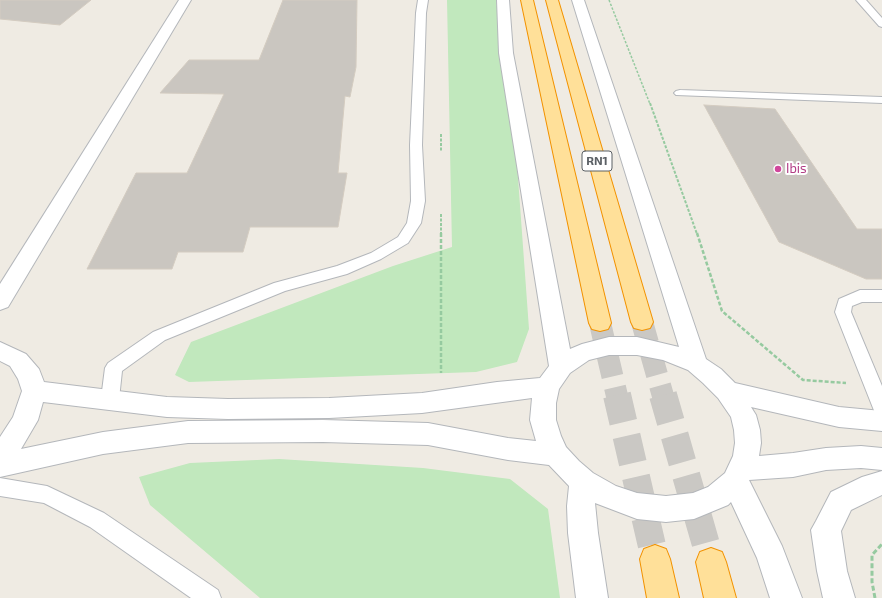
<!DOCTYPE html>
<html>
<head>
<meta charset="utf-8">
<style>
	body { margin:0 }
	canvas { display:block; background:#efebe3 }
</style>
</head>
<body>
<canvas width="882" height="598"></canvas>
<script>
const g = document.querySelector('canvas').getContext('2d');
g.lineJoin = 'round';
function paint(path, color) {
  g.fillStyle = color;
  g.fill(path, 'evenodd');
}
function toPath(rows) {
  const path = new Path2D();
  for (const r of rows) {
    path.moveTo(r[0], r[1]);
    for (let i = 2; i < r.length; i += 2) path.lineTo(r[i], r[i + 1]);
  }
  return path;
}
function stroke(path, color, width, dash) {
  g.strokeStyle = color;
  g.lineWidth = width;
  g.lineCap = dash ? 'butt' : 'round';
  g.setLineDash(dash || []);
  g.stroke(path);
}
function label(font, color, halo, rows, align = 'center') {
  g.font = font + ' "Exo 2",sans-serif';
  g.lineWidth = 4;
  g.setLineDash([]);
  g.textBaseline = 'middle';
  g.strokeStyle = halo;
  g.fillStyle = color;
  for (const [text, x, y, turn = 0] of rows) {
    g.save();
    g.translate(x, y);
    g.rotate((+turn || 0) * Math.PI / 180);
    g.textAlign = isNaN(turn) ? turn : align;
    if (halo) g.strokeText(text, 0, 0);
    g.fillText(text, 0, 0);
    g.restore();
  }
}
const green = toPath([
	[447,0,496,0,517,164,529,329,517,362,476,372,189,382,175,375,191,342,393,266,452,247],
	[279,459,423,468,510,479,548,509,560,598,260,598,150,505,139,477,190,463]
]);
const building = toPath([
	[0,0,91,0,60,25,0,19,0,0],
	[283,0,357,0,356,67,350,97,345,96,338,173,347,173,338,227,250,227,243,252,178,252,172,269,87,269,136,173,187,173,224,94,160,93,189,60,259,60,283,0],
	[704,105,775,109,857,229,882,229,882,279,866,279,779,242,704,105]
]);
const trunkTunnelFar1 = toPath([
	[642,322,663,396],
	[600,323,617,396]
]);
const trunkTunnel = toPath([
	[617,395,655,559],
	[663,395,711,562]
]);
const pathFar3 = toPath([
	[609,0,650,104]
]);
const pathFar2 = toPath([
	[650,103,697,234],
	[441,134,441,151],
	[441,214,441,234]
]);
const pathFar1 = toPath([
	[441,233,441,373],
	[697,233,722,311,803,380,846,383]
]);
const path = toPath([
	[875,598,872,582,872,555,882,544]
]);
const service = toPath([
	[418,0,428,0,426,13,422,145,425,201,421,223,408,243,381,259,347,274,285,291,165,340,122,371,119,399,116,404,110,406,104,404,101,399,105,368,108,363,153,332,274,283,337,266,371,253,398,237,407,223,411,201,410,145,416,13,418,0],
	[856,0,866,0,882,18,882,27,879,26,856,0],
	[680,90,882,97,882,103,676,95,674,93,676,91,680,90],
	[860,290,882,290,882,302,862,302,852,306,851,312,882,386,882,415,875,413,873,408,835,312,839,299,860,290],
	[0,478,47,486,104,513,218,590,221,598,191,598,90,527,44,503,0,496,0,478]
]);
const minor = toPath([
	[179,0,191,0,8,307,0,310,0,284,179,0]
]);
const tertiary = toPath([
	[497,0,509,0,513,53,570,349,582,344,609,337,637,337,679,347,572,0,584,0,706,359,721,369,735,383,839,407,882,411,882,431,839,427,751,407,756,415,760,430,761,443,759,456,793,453,826,448,861,446,882,448,882,470,861,468,826,470,793,477,749,480,782,546,802,598,770,598,757,558,731,502,728,505,694,519,666,522,637,519,595,503,598,533,608,598,576,598,568,533,567,506,569,486,549,465,508,460,428,445,323,442,188,443,103,454,0,477,0,437,13,417,22,391,18,379,10,366,0,361,0,342,26,354,39,369,44,382,167,397,228,399,329,398,422,393,497,382,540,378,549,366,499,53,497,0],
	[609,355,637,355,663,360,688,370,703,383,718,398,731,417,734,430,735,443,733,456,725,473,708,487,693,493,666,496,637,493,616,486,593,473,579,461,566,447,561,436,556,420,556,403,559,389,570,373,589,360,609,355],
	[532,398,530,420,536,441,508,438,428,423,323,420,188,421,103,432,21,449,38,420,43,402,167,417,228,419,329,418,422,413,532,398],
	[882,471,882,495,851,510,841,531,847,571,855,598,823,598,817,571,811,530,816,521,831,492,862,477,882,471]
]);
const trunk = toPath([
	[521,0,533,0,611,323,608,329,600,331,592,329,589,323,521,0],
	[546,0,558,0,653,322,650,328,642,330,634,328,631,322,546,0],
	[655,545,666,549,670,559,679,598,647,598,640,559,644,549,655,545],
	[711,548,722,552,726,562,736,598,704,598,696,562,700,552,711,548]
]);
const markers = [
	[778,169,4,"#d1479c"]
];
const shields = [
	[597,161,30]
];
const shieldNames = [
	["RN1",597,161]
];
const hotelNames = [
	["Ibis",786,169]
];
paint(green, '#c1e8bd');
paint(building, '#cac6c0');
stroke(building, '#d4ccc1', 1);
stroke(trunkTunnelFar1, '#cac8c4', 22, [22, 11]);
stroke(trunkTunnel, '#cac8c4', 28, [28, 14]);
stroke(service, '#b4b7bb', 2);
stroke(minor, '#b4b7bb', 2);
stroke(tertiary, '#b4b7bb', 2);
stroke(trunk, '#f29200', 2);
stroke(pathFar3, '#96caa0', 1.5, [2.5, 1.5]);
stroke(pathFar2, '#96caa0', 2, [3, 1.5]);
stroke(pathFar1, '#96caa0', 2.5, [4, 2]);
stroke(path, '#96caa0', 3, [5, 2.5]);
paint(service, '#fff');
paint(minor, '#fff');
paint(tertiary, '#fff');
paint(trunk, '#ffe099');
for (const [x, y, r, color] of markers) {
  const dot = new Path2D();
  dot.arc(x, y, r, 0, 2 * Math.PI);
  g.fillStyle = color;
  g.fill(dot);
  stroke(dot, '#fff', 1.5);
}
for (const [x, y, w] of shields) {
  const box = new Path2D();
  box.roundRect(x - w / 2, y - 10, w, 20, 3);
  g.fillStyle = '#fff';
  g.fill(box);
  stroke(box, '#5b6065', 1);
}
label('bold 12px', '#5b6065', null, shieldNames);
label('13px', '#b23c85', '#fff', hotelNames, 'left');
</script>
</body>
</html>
